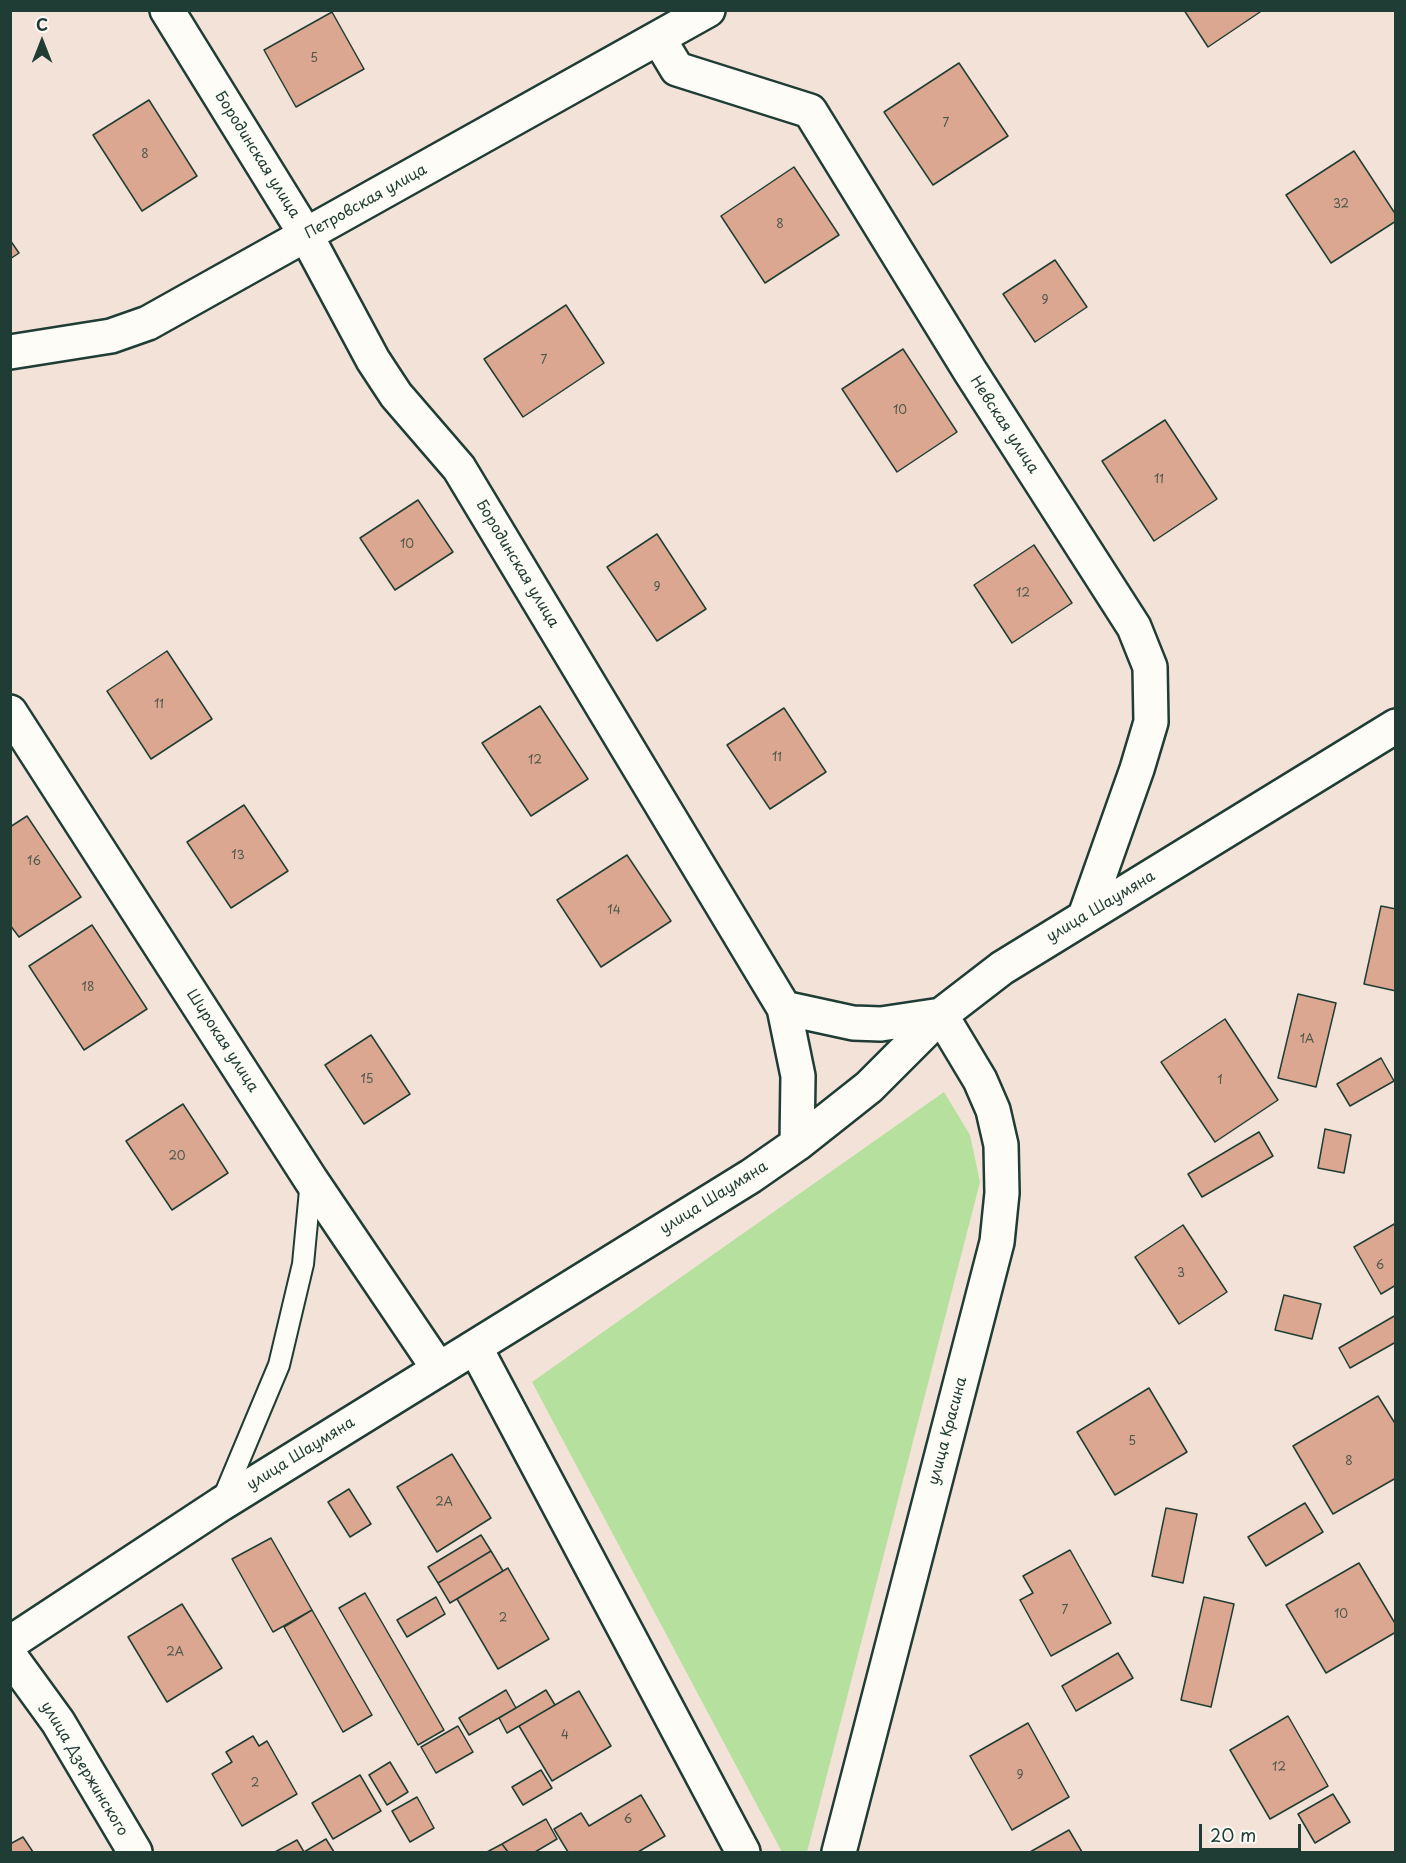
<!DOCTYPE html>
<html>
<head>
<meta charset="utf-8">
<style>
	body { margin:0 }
	#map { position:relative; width:1406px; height:1863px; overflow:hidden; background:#f3e2d8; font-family:"Playpen Sans",sans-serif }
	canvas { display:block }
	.frame { position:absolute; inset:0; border:12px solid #1f3d34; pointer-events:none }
	.north { position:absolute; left:12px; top:12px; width:60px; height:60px; -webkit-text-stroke:4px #fdfcf7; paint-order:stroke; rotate:0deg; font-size:16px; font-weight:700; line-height:24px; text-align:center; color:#1f3d34 }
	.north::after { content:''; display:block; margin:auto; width:21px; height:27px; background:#1f3d34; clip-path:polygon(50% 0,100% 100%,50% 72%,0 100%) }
	.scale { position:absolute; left:1199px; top:1824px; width:102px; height:27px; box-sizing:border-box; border:3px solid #1f3d34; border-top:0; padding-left:8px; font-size:18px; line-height:21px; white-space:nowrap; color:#1f3d34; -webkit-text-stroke:4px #fdfcf7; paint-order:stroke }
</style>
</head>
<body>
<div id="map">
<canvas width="1406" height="1863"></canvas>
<div class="frame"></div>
<div class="north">С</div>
<div class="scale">20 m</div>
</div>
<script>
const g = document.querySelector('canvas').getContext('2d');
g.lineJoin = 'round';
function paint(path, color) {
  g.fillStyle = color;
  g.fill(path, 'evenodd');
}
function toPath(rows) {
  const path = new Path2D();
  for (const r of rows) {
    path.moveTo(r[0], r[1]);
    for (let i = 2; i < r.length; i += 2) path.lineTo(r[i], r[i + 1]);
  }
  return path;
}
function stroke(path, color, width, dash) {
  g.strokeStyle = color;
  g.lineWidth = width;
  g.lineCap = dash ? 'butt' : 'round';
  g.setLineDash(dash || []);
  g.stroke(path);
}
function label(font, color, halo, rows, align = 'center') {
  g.font = font + ' "Playpen Sans",sans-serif';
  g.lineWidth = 6;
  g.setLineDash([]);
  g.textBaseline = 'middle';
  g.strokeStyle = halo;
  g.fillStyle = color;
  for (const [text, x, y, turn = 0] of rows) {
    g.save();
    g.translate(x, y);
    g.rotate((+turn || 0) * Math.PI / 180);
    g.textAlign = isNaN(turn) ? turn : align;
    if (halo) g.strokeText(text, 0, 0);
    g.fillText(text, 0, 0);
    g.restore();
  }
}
const green = toPath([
	[944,1092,970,1135,980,1182,807,1852,782,1852,532,1382]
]);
const building = toPath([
	[1184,10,1263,10,1208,47,1184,10],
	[332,12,364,69,296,107,264,50,332,12],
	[959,63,1008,136,933,185,884,112,959,63],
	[149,100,197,176,142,211,93,135,149,100],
	[1354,151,1396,215,1396,221,1331,263,1286,195,1354,151],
	[794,167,839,235,765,283,721,216,794,167],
	[10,240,19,253,10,259,10,240],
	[1055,260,1087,307,1035,342,1003,294,1055,260],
	[566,305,604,363,523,417,484,359,566,305],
	[903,349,957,432,897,472,842,389,903,349],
	[1165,420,1217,499,1154,541,1102,461,1165,420],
	[418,500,453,552,395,590,360,538,418,500],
	[657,534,706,609,657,641,607,567,657,534],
	[1034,545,1072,603,1012,643,974,585,1034,545],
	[167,651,212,719,151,759,107,691,167,651],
	[540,706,588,779,531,816,482,743,540,706],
	[784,708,826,772,770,809,727,745,784,708],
	[244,805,288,871,231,908,187,842,244,805],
	[27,816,81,897,19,937,10,925,10,827,27,816],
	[627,855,671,921,601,967,557,900,627,855],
	[1381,906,1396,909,1396,991,1364,984,1381,906],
	[92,925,147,1009,84,1050,29,966,92,925],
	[1298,994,1336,1003,1316,1087,1278,1078,1298,994],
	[1225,1019,1278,1100,1215,1142,1161,1062,1225,1019],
	[371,1035,410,1094,364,1124,325,1065,371,1035],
	[1381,1058,1394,1081,1350,1106,1337,1084,1381,1058],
	[183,1104,228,1173,172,1210,126,1141,183,1104],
	[1325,1129,1351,1135,1344,1173,1318,1168,1325,1129],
	[1259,1132,1273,1156,1202,1197,1188,1174,1259,1132],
	[1396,1223,1396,1285,1381,1294,1354,1247,1396,1223],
	[1183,1225,1227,1292,1179,1324,1135,1257,1183,1225],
	[1284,1295,1321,1304,1312,1339,1275,1330,1284,1295],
	[1396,1315,1396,1342,1350,1368,1339,1348,1396,1315],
	[1149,1388,1187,1452,1115,1495,1077,1432,1149,1388],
	[1378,1396,1396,1425,1396,1478,1333,1514,1293,1446,1378,1396],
	[452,1454,491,1518,437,1552,397,1487,452,1454],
	[349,1489,371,1524,350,1537,328,1502,349,1489],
	[1305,1503,1323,1532,1266,1566,1248,1537,1305,1503],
	[1166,1508,1197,1514,1183,1583,1152,1576,1166,1508],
	[481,1535,491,1551,438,1583,428,1567,481,1535],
	[271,1538,312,1610,273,1632,232,1559,271,1538],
	[1070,1550,1111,1623,1051,1656,1020,1600,1033,1593,1023,1576,1070,1550],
	[491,1551,503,1571,450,1603,438,1583,491,1551],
	[1359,1563,1396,1625,1396,1632,1326,1673,1286,1605,1359,1563],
	[508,1568,549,1639,498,1669,457,1599,508,1568],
	[365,1593,444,1730,418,1745,339,1608,365,1593],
	[436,1597,445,1614,407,1637,397,1620,436,1597],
	[1204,1597,1234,1604,1211,1707,1181,1700,1204,1597],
	[182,1604,222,1668,167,1702,128,1637,182,1604],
	[312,1610,372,1715,343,1732,284,1627,312,1610],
	[1118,1653,1133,1678,1076,1711,1062,1686,1118,1653],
	[506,1690,516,1708,469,1735,459,1718,506,1690],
	[546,1690,555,1705,507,1733,499,1718,546,1690],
	[579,1691,611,1746,552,1781,519,1726,579,1691],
	[1288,1716,1328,1786,1270,1819,1230,1750,1288,1716],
	[1028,1723,1069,1797,1012,1830,970,1756,1028,1723],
	[458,1726,473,1752,436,1773,421,1747,458,1726],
	[253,1736,259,1746,267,1741,297,1794,242,1826,212,1774,232,1762,226,1752,253,1736],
	[390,1762,408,1792,387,1805,369,1775,390,1762],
	[541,1770,552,1788,523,1805,512,1787,541,1770],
	[360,1775,381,1811,333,1839,312,1803,360,1775],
	[1333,1794,1350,1822,1315,1843,1298,1814,1333,1794],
	[641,1795,665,1836,638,1852,568,1852,554,1829,581,1813,589,1826,641,1795],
	[417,1797,434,1828,410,1842,392,1811,417,1797],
	[546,1819,557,1839,535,1852,508,1852,502,1844,546,1819],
	[1069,1830,1082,1852,1030,1852,1069,1830],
	[23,1837,33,1852,10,1852,10,1844,23,1837],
	[326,1839,334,1852,275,1852,297,1840,304,1852,326,1839],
	[502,1844,508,1852,487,1852,502,1844]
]);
const service = toPath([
	[222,1501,279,1365,303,1264,311,1180]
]);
const minor = toPath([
	[167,10,306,235,373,360,396,395,459,468,784,1008,798,1076,797,1144],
	[659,39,677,69,810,111,970,371,1134,627,1150,667,1151,722,1137,769,1085,916],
	[10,352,111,336,148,323,708,10],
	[10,712,311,1180,438,1368],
	[784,1008,853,1023,881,1024,941,1015,980,1080,993,1110,1001,1145,1002,1193,997,1242,839,1852],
	[475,1347,743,1852],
	[10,1643,221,1504,751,1176,797,1144,869,1087,941,1015,1002,968,1396,726],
	[10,1656,58,1722,135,1852]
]);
const numberNames = [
	["5",314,59],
	["7",946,124],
	["8",145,155],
	["32",1341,205],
	["8",780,225],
	["9",1045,301],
	["7",544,361],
	["10",900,411],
	["11",1159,480],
	["10",407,545],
	["9",657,588],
	["12",1023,594],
	["11",159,705],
	["11",777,758],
	["12",535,761],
	["13",238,856],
	["16",34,862],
	["14",614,911],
	["18",88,988],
	["1А",1307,1040],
	["15",367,1080],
	["1",1220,1081],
	["20",177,1157],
	["6",1380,1266],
	["3",1181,1274],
	["5",1132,1442],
	["8",1349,1462],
	["2А",444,1503],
	["7",1065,1611],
	["10",1341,1615],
	["2",503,1619],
	["2А",175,1653],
	["4",565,1736],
	["12",1279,1768],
	["9",1020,1776],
	["2",255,1784],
	["6",628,1820]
];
const streetNames = [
	["Бородинская улица",257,155,58],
	["Петровская улица",366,202,-29],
	["Невская улица",1004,425,57],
	["Бородинская улица",517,564,59],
	["улица Шаумяна",1101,907,-31],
	["Широкая улица",222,1041,57],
	["улица Шаумяна",714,1198,-32],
	["улица Красина",948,1431,-75],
	["улица Шаумяна",301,1454,-32],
	["улица Дзержинского",84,1769,59]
];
paint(green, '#b5e09e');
paint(building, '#dba790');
stroke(building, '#1f3d34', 1.5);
stroke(service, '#1f3d34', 24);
stroke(minor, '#1f3d34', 38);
stroke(service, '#fdfcf7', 20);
stroke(minor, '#fdfcf7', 33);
label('12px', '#4e584b', null, numberNames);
label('15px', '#1f3d34', '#fdfcf7', streetNames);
</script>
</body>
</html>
